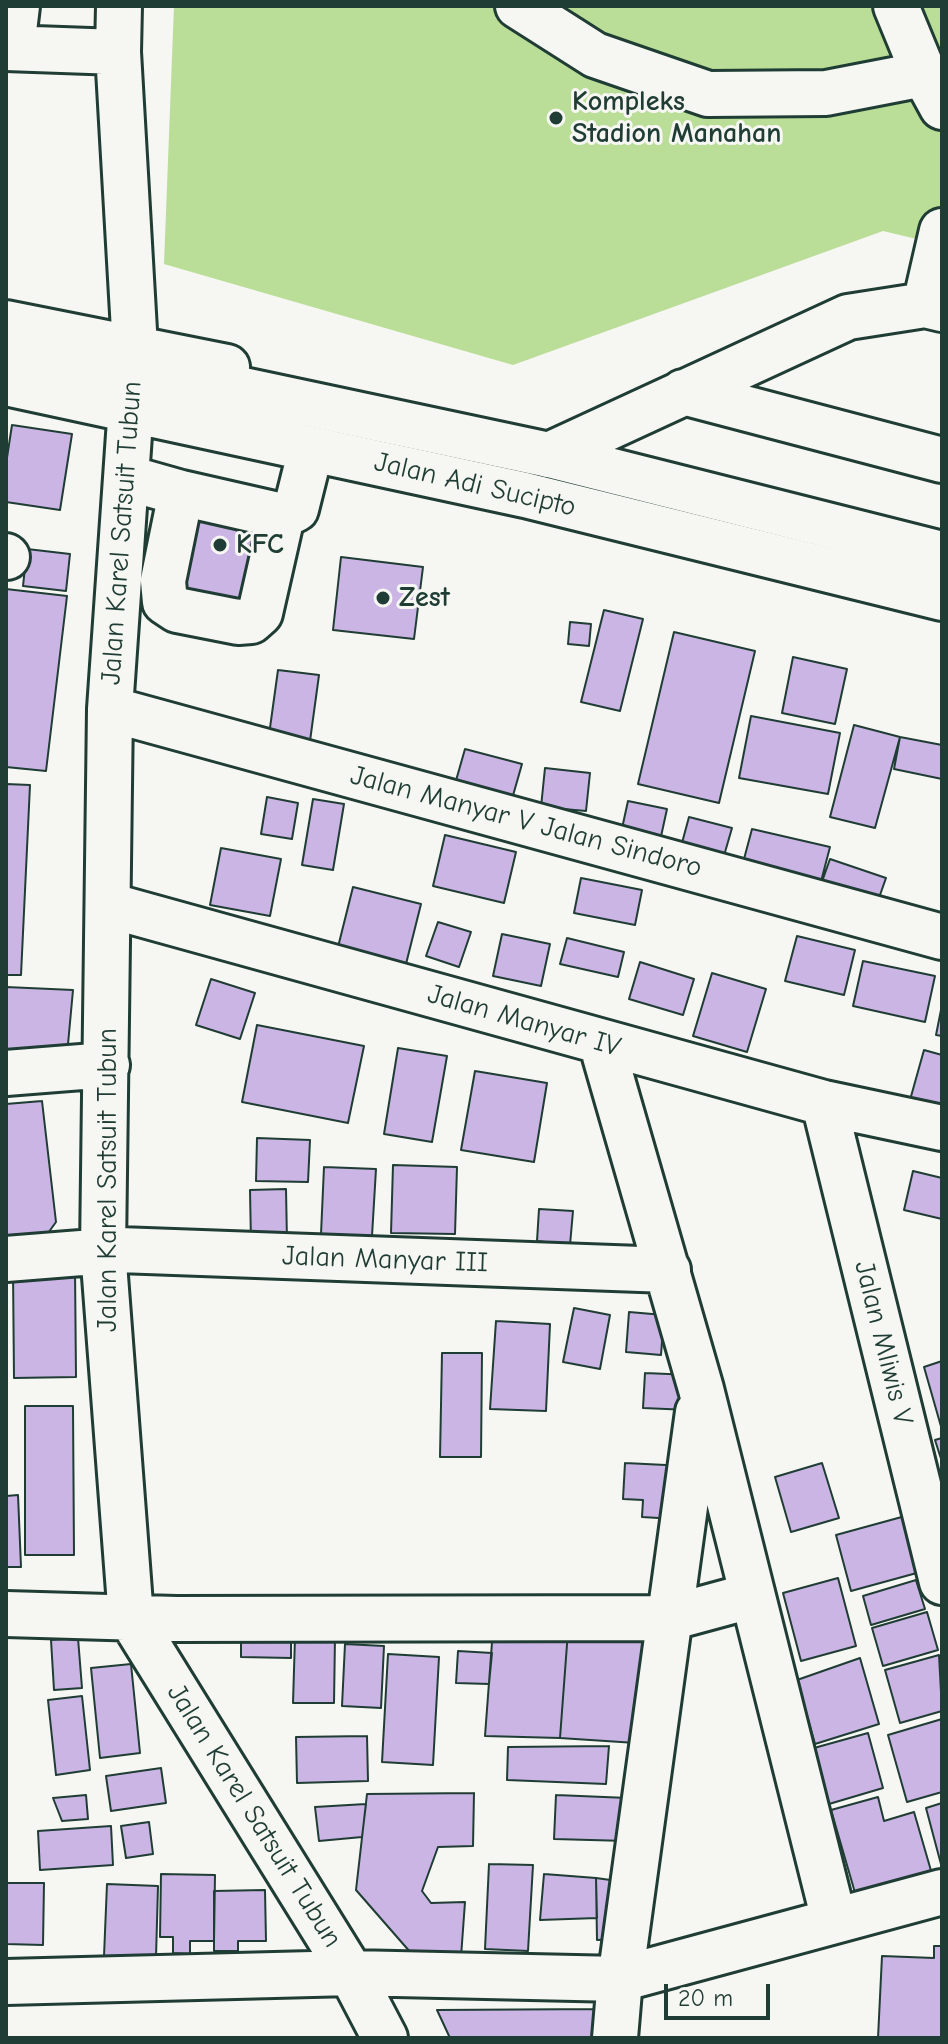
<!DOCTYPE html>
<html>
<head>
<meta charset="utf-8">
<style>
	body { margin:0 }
	#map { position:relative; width:948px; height:2044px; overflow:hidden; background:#f6f6f2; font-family:"Comic Neue",sans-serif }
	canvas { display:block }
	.frame { position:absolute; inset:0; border:8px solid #1f3d34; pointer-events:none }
	.scale { position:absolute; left:664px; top:1984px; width:106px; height:36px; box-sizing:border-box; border:4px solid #1f3d34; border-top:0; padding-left:10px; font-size:24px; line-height:28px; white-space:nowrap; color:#1f3d34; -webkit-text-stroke:6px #f6f6f2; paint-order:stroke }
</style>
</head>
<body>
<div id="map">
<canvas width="948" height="2044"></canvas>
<div class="frame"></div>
<div class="scale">20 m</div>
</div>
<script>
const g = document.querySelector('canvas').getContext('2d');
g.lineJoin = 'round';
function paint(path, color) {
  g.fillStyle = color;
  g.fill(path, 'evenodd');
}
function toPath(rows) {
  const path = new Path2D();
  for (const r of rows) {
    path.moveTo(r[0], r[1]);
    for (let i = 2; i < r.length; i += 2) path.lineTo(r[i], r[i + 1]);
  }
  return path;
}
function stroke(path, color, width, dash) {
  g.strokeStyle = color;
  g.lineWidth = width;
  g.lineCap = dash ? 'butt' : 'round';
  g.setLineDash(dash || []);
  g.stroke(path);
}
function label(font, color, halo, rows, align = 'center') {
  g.font = font + ' "Comic Neue",sans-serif';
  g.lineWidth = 6;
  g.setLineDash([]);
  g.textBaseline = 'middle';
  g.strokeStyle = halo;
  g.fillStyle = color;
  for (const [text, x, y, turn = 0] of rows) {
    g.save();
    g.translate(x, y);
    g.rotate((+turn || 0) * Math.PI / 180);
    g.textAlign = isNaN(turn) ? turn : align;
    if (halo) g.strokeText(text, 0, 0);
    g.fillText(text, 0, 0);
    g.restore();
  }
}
const green = toPath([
	[174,6,942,6,942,245,883,231,513,365,164,264]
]);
const building = toPath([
	[12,425,72,434,60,510,6,502,6,464,12,425],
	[192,515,261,530,246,605,176,591,192,515],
	[27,549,70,554,66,591,23,586,27,549],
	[341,557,423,567,414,639,333,630,341,557],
	[6,589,67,596,46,771,6,767,6,589],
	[604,610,643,619,620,711,581,702,604,610],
	[570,622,591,624,589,646,568,644,570,622],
	[674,632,755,651,719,803,638,784,674,632],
	[793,657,847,669,835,724,782,713,793,657],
	[278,670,319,675,310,741,269,735,278,670],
	[751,716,840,733,828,794,739,778,751,716],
	[854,725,900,737,875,828,830,817,854,725],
	[900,737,942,745,942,779,894,769,900,737],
	[465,749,522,764,510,806,453,791,465,749],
	[545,768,590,773,586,811,541,807,545,768],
	[6,784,30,785,21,975,6,975,6,784],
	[267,797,298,803,292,839,261,834,267,797],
	[313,799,344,804,333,870,302,865,313,799],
	[628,801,667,809,660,841,621,833,628,801],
	[689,817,732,828,721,866,679,854,689,817],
	[752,829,830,847,818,893,740,874,752,829],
	[445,835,516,852,504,903,433,886,445,835],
	[221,848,281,859,270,916,210,905,221,848],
	[830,859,886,878,874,912,818,893,830,859],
	[581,878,642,890,635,925,574,913,581,878],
	[353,887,421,904,406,964,338,947,353,887],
	[438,922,471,932,459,967,426,956,438,922],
	[502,934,550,944,541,986,493,976,502,934],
	[797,936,855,950,844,995,785,981,797,936],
	[567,938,624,952,618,977,560,964,567,938],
	[863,961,935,976,925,1022,853,1006,863,961],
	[640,962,694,979,683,1015,629,999,640,962],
	[712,973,766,989,747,1052,693,1036,712,973],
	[211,979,255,993,240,1039,196,1025,211,979],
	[6,987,73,990,67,1055,6,1052,6,987],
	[942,1005,942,1036,936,1035,942,1005],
	[257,1025,364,1046,348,1123,242,1102,257,1025],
	[398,1048,447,1056,432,1142,384,1134,398,1048],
	[924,1050,942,1055,942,1109,910,1100,924,1050],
	[475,1071,547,1083,534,1162,461,1150,475,1071],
	[42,1101,56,1222,38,1247,6,1249,6,1104,42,1101],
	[257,1138,310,1140,308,1182,256,1181,257,1138],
	[393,1165,457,1167,455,1234,391,1233,393,1165],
	[324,1167,376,1169,372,1236,321,1234,324,1167],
	[913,1171,942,1178,942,1219,904,1210,913,1171],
	[286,1189,287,1242,251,1243,250,1190,286,1189],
	[539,1209,573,1211,570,1245,537,1241,539,1209],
	[75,1270,76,1377,14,1378,13,1272,75,1270],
	[574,1308,610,1315,600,1369,563,1362,574,1308],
	[629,1312,664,1315,661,1355,626,1352,629,1312],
	[496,1321,550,1324,546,1411,490,1409,496,1321],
	[442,1353,482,1353,481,1457,440,1457,442,1353],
	[942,1361,942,1430,924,1367,942,1361],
	[645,1373,691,1375,689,1410,643,1408,645,1373],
	[25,1406,73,1406,74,1555,25,1555,25,1406],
	[942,1438,942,1462,935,1440,942,1438],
	[625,1463,686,1466,675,1519,642,1517,643,1500,623,1499,625,1463],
	[822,1463,839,1518,791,1532,775,1477,822,1463],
	[18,1495,21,1567,6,1567,6,1496,18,1495],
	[909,1515,924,1571,851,1591,836,1535,909,1515],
	[838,1578,856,1646,801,1661,783,1593,838,1578],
	[916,1580,925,1609,871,1625,863,1596,916,1580],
	[927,1612,938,1650,883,1666,872,1628,927,1612],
	[241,1628,291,1629,291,1658,241,1657,241,1628],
	[493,1629,568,1631,560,1738,485,1736,493,1629],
	[568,1631,643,1636,636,1743,560,1738,568,1631],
	[295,1637,335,1637,334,1703,293,1703,295,1637],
	[78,1638,82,1688,54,1690,51,1640,78,1638],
	[345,1644,384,1646,381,1708,342,1706,345,1644],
	[458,1651,492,1653,489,1684,456,1683,458,1651],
	[388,1654,439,1657,433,1765,382,1762,388,1654],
	[939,1655,942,1711,900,1723,885,1670,939,1655],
	[860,1658,879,1724,815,1744,797,1680,860,1658],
	[131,1664,140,1753,100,1758,91,1668,131,1664],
	[82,1696,90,1770,56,1775,48,1700,82,1696],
	[942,1719,942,1792,907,1802,888,1735,942,1719],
	[868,1733,883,1788,829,1804,814,1748,868,1733],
	[367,1736,368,1781,297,1783,296,1737,367,1736],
	[609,1746,606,1784,507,1780,508,1747,609,1746],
	[161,1768,166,1803,111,1811,106,1776,161,1768],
	[474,1793,473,1846,438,1847,422,1891,431,1903,465,1902,461,1957,411,1953,356,1890,367,1794,474,1793],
	[86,1795,88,1819,62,1821,53,1798,86,1795],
	[556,1795,628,1798,627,1841,554,1839,556,1795],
	[878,1797,884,1821,914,1812,934,1881,858,1903,831,1810,878,1797],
	[942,1803,942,1868,926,1808,942,1803],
	[366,1804,362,1837,319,1841,315,1807,366,1804],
	[149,1822,153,1854,126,1858,121,1826,149,1822],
	[111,1826,113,1865,40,1870,38,1831,111,1826],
	[489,1864,533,1865,528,1951,485,1949,489,1864],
	[161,1874,215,1875,214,1941,190,1941,190,1954,173,1953,173,1937,160,1937,161,1874],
	[544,1874,596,1878,597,1918,540,1920,544,1874],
	[596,1878,625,1882,621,1939,597,1940,596,1878],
	[6,1883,44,1883,43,1945,6,1944,6,1883],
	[107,1884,158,1886,156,1957,104,1956,107,1884],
	[265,1890,266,1941,238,1941,238,1951,214,1951,214,1891,265,1890],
	[934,1946,942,1946,942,2038,878,2038,882,1956,934,1958,934,1946],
	[602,2009,597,2038,450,2038,437,2010,602,2009]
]);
const minor = toPath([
	[119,6,118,52,135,348,110,709,103,1250,131,1618,351,1973,385,2038],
	[518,6,595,55,708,94,826,93,924,74],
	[896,6,924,74,942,107],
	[6,48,118,52],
	[12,48,17,6],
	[925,305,942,231],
	[6,323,227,367],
	[6,383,525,495,942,598],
	[683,392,942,460],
	[549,455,848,317,925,305,942,309],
	[128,478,181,493,163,581,165,602,177,610,238,622,251,621,260,613,282,516,296,509,311,449],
	[181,493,282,516],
	[6,556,7,557],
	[110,709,942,937],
	[108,905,824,1103,942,1128],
	[605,1056,701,1389,834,1920],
	[6,1073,107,1065],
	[824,1103,942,1582],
	[6,1259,119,1250,668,1270],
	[6,1614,176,1619,669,1618,750,1596],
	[621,1973,698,1412],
	[6,1982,351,1973,620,1979,942,1892],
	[615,2038,620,1979]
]);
const major = toPath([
	[6,352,133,378,182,377,549,455,942,554]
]);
const markers = [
	[556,118,8,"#1f3d34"],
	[220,545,8,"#1f3d34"],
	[383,598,8,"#1f3d34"]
];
const poiNames = [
	["Kompleks",572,102],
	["Stadion Manahan",572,134],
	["KFC",236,545],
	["Zest",399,598]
];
const streetNames = [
	["Jalan Adi Sucipto",475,485,13],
	["Jalan Karel Satsuit Tubun",122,533,-86],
	["Jalan Manyar V Jalan Sindoro",526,822,15],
	["Jalan Manyar IV",524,1021,16],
	["Jalan Karel Satsuit Tubun",108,1180,-90],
	["Jalan Manyar III",385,1260,2],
	["Jalan Mliwis V",883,1343,76],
	["Jalan Karel Satsuit Tubun",254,1816,58]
];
paint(green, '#badd97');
paint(building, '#cbb5e4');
stroke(building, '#1f3d34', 2);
stroke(minor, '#1f3d34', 50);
stroke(major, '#1f3d34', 50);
stroke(minor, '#f6f6f2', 44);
stroke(major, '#f6f6f2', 44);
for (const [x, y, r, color] of markers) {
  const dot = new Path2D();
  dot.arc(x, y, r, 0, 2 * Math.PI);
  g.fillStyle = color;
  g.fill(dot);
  stroke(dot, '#f6f6f2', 3);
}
label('bold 28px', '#1f3d34', '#f6f6f2', poiNames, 'left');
label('28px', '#1f3d34', '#f6f6f2', streetNames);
</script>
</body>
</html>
